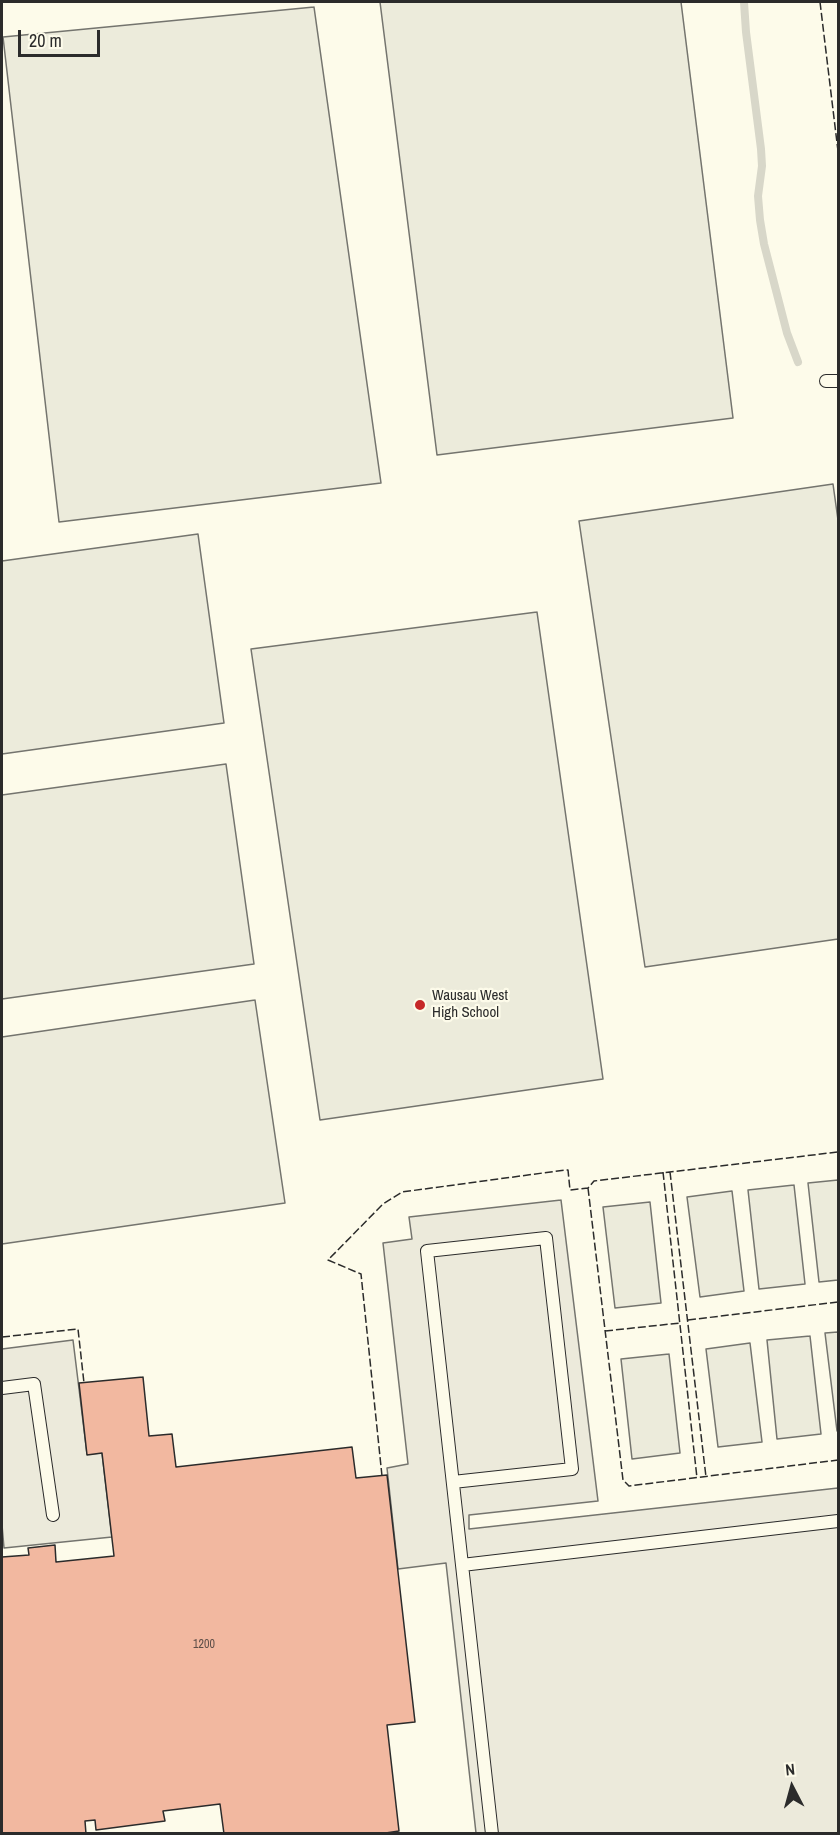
<!DOCTYPE html>
<html>
<head>
<meta charset="utf-8">
<style>
	body { margin:0 }
	#map { position:relative; width:840px; height:1835px; overflow:hidden; background:#fdfbea; font-family:"Archivo Narrow",sans-serif }
	canvas { display:block }
	.frame { position:absolute; inset:0; border:3px solid #2b2b2b; pointer-events:none }
	.north { position:absolute; left:762px; top:1757px; width:60px; height:60px; -webkit-text-stroke:4px #fdfbea; paint-order:stroke; rotate:354deg; font-size:16px; font-weight:700; line-height:24px; text-align:center; color:#2b2b2b }
	.north::after { content:''; display:block; margin:auto; width:21px; height:27px; background:#2b2b2b; clip-path:polygon(50% 0,100% 100%,50% 72%,0 100%) }
	.scale { position:absolute; left:18px; top:30px; width:82px; height:27px; box-sizing:border-box; border:3px solid #2b2b2b; border-top:0; padding-left:8px; font-size:18px; line-height:21px; white-space:nowrap; color:#2b2b2b; -webkit-text-stroke:4px #fdfbea; paint-order:stroke }
</style>
</head>
<body>
<div id="map">
<canvas width="840" height="1835"></canvas>
<div class="frame"></div>
<div class="north">N</div>
<div class="scale">20 m</div>
</div>
<script>
const g = document.querySelector('canvas').getContext('2d');
g.lineJoin = 'round';
function paint(path, color) {
  g.fillStyle = color;
  g.fill(path, 'evenodd');
}
function toPath(rows) {
  const path = new Path2D();
  for (const r of rows) {
    path.moveTo(r[0], r[1]);
    for (let i = 2; i < r.length; i += 2) path.lineTo(r[i], r[i + 1]);
  }
  return path;
}
function stroke(path, color, width, dash) {
  g.strokeStyle = color;
  g.lineWidth = width;
  g.lineCap = dash ? 'butt' : 'round';
  g.setLineDash(dash || []);
  g.stroke(path);
}
function label(font, color, halo, rows, align = 'center') {
  g.font = font + ' "Archivo Narrow",sans-serif';
  g.lineWidth = 4.5;
  g.setLineDash([]);
  g.textBaseline = 'middle';
  g.strokeStyle = halo;
  g.fillStyle = color;
  for (const [text, x, y, turn = 0] of rows) {
    g.save();
    g.translate(x, y);
    g.rotate((+turn || 0) * Math.PI / 180);
    g.textAlign = isNaN(turn) ? turn : align;
    if (halo) g.strokeText(text, 0, 0);
    g.fillText(text, 0, 0);
    g.restore();
  }
}
const green = toPath([
	[380,2,681,2,733,418,437,455,380,2],
	[314,7,381,483,59,522,3,37,314,7],
	[833,484,838,520,838,939,645,967,579,521,833,484],
	[198,534,224,723,2,754,2,561,198,534],
	[537,612,603,1079,320,1120,251,649,537,612],
	[226,764,254,964,2,999,2,795,226,764],
	[255,1000,285,1203,2,1244,2,1037,255,1000],
	[838,1180,838,1280,819,1282,808,1183,838,1180],
	[794,1185,805,1284,759,1289,748,1190,794,1185],
	[732,1191,744,1291,700,1297,687,1197,732,1191],
	[650,1202,661,1303,615,1308,603,1207,650,1202],
	[838,1332,838,1431,837,1431,825,1333,838,1332],
	[810,1336,821,1434,777,1439,767,1340,810,1336],
	[750,1343,762,1442,718,1447,706,1349,750,1343],
	[669,1354,680,1453,632,1459,621,1359,669,1354]
]);
const parking = toPath([
	[561,1200,598,1501,469,1515,469,1529,838,1488,838,1833,476,1833,446,1563,398,1569,387,1468,408,1464,383,1243,412,1239,409,1217,561,1200],
	[73,1340,87,1454,102,1453,112,1537,4,1548,2,1525,2,1349,73,1340]
]);
const stream = toPath([
	[744,2,746,32,761,149,762,166,758,196,760,220,764,244,787,333,798,362]
]);
const building = toPath([
	[143,1377,149,1436,172,1434,176,1467,352,1447,356,1478,387,1475,415,1722,387,1725,399,1831,379,1834,224,1834,220,1804,163,1811,165,1821,96,1830,95,1820,85,1821,86,1834,2,1834,2,1557,29,1555,28,1548,55,1545,56,1562,114,1556,102,1453,87,1455,79,1383,143,1377]
]);
const service = toPath([
	[826,381,838,381],
	[2,1388,34,1384,53,1515],
	[453,1482,572,1469,546,1238,427,1251,492,1834],
	[462,1565,838,1521]
]);
const fence = toPath([
	[820,2,838,151],
	[663,1172,697,1478],
	[670,1172,706,1477],
	[588,1188,623,1480,629,1486,838,1460],
	[688,1320,838,1302],
	[605,1331,680,1323],
	[2,1337,78,1329,84,1383],
	[382,1476,361,1274,328,1260,383,1204,402,1192,565,1170,568,1170,570,1190,588,1188,594,1181,838,1152]
]);
const markers = [
	[420,1005,6,"#c62828"]
];
const numberNames = [
	["1200",204,1645]
];
const poiNames = [
	["Wausau West",432,996],
	["High School",432,1013]
];
paint(green, '#ecebdb');
stroke(green, '#74746e', 1.5);
paint(parking, '#eceadb');
stroke(parking, '#74746e', 1.5);
stroke(stream, '#d8d7c9', 8);
paint(building, '#f2b8a0');
stroke(building, '#2b2b2b', 1.5);
stroke(service, '#2b2b2b', 14);
stroke(service, '#fdfbea', 12);
stroke(fence, '#2b2b2b', 1.5, [8, 3]);
for (const [x, y, r, color] of markers) {
  const dot = new Path2D();
  dot.arc(x, y, r, 0, 2 * Math.PI);
  g.fillStyle = color;
  g.fill(dot);
  stroke(dot, '#fdfbea', 2);
}
label('12px', '#5d4e48', null, numberNames);
label('15px', '#2b2b2b', '#fdfbea', poiNames, 'left');
</script>
</body>
</html>
